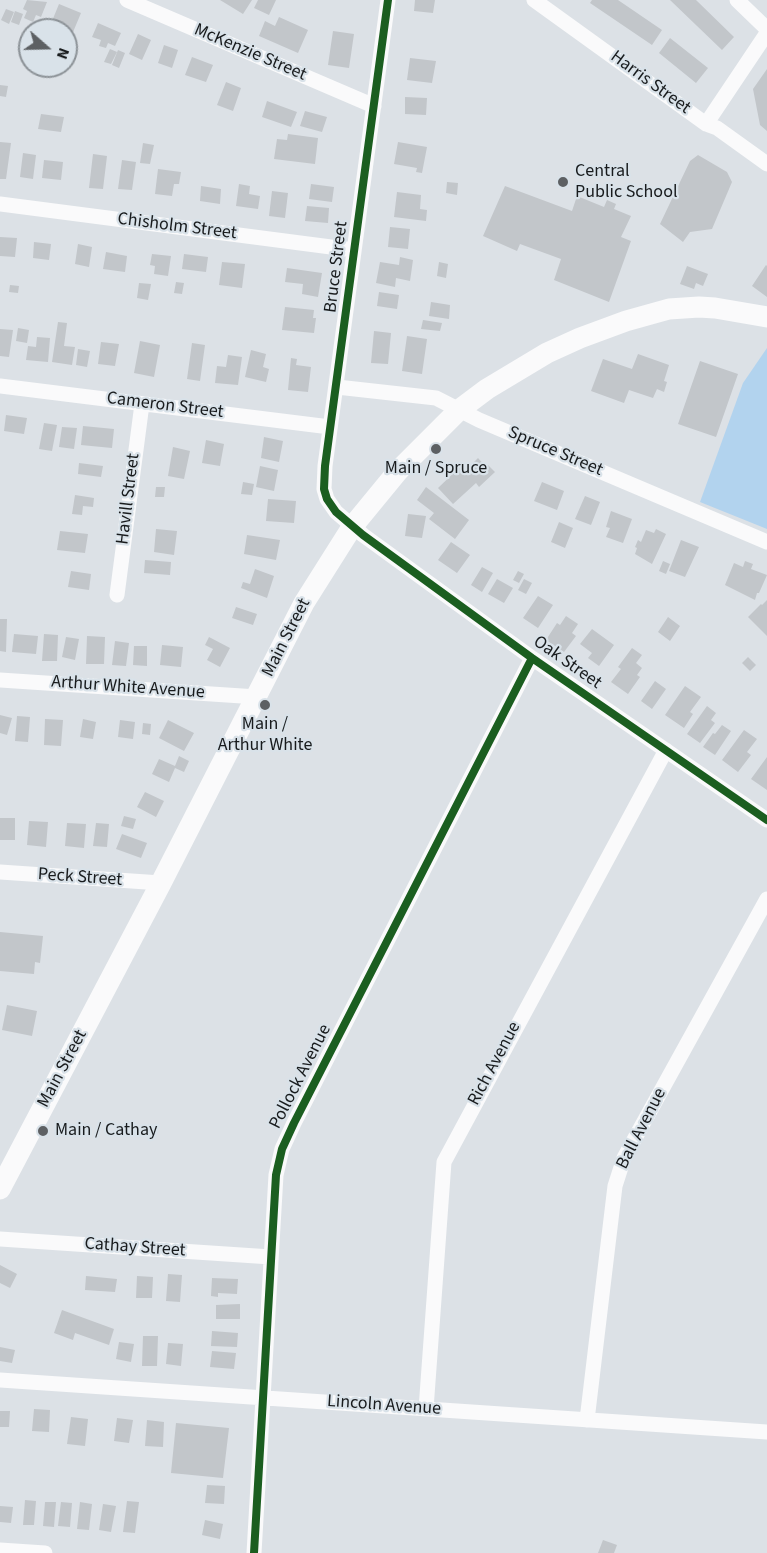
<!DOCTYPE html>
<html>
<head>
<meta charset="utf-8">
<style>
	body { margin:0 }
	#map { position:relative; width:767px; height:1553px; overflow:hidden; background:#dce1e6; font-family:"Source Sans 3",sans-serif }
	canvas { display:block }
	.north { position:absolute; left:18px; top:18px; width:60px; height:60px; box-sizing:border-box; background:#d9e2e9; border:2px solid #8c9297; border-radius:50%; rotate:110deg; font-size:16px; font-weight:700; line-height:24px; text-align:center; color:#181b1d }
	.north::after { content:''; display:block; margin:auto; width:21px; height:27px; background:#5d6063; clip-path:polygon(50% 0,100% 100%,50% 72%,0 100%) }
</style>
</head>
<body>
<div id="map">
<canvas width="767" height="1553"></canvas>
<div class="north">N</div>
</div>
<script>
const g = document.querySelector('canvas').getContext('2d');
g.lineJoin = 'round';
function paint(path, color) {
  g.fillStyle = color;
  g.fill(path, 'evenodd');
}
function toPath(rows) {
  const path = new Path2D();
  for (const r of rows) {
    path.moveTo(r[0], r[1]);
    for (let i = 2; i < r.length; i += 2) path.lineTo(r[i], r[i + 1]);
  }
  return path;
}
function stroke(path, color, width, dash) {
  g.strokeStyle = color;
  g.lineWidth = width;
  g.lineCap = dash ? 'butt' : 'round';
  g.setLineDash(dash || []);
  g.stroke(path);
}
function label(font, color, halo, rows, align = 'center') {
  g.font = font + ' "Source Sans 3",sans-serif';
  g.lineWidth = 4.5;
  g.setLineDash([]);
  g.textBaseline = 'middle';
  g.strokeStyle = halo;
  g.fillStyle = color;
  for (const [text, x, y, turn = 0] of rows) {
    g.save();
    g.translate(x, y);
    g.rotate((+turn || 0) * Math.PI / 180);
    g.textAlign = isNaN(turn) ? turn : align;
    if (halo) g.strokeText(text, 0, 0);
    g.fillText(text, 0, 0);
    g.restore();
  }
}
const green = toPath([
	[767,348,767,529,700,502,743,383]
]);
const building = toPath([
	[27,0,47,2,41,17,36,15,33,22,24,18,27,11,23,9],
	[220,0,252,0,243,14],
	[258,0,276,0,269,15,254,8],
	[415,0,435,0,433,13,414,11],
	[592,0,618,0,662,30,652,45,590,3],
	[670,0,696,0,734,37,722,50],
	[59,4,81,13,68,44,66,43,66,30,56,30,50,26],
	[6,9,14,12,9,24,1,20],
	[15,11,23,14,19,25,11,22],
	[279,17,308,30,298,53,259,36,265,21,275,26],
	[98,23,121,33,115,46,108,43,106,48,99,46,101,40,92,37],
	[333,31,354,34,349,68,328,65],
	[138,34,151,40,142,60,129,54],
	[670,38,708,68,696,83,659,53],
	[164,45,178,50,172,68,158,63],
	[110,49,117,52,111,64,104,62],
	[118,50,125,53,119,68,112,65],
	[192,57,213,65,206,82,185,75],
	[410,58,436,61,432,83,407,80],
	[767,69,767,131,760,125,753,89],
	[226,82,241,88,233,111,217,105],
	[0,85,8,86,6,97,0,96],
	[405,97,427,98,426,115,405,114],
	[267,101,297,112,291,127,262,117],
	[305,111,327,117,322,132,300,126],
	[41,114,64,117,61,132,38,129],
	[288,134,318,138,315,164,274,159,277,139,287,140],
	[0,142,11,143,6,179,0,179],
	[398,142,427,147,422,173,416,172,417,168,394,164],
	[143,143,154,145,150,164,140,163],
	[23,153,36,155,33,179,20,177],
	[93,154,107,156,103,189,89,188],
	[698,155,727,172,732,182,712,229,690,232,683,242,660,224,690,161],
	[44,160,63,162,61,180,42,178],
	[122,160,136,162,132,190,118,189],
	[158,169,181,172,179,184,174,184,172,196,155,194],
	[447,182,458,183,457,195,446,193],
	[239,184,250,186,249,194,260,196,258,209,236,206],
	[311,184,334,187,332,202,309,199],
	[201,186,221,189,220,204,200,201],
	[505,186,572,211,577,196,604,207,607,200,616,204,614,209,631,216,621,237,631,241,609,302,554,280,561,259,520,244,517,251,483,236],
	[272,191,288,193,285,218,269,216],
	[397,192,421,195,420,209,427,210,426,221,394,217],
	[307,206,329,208,328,223,305,221],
	[390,227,410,229,408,249,388,247],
	[0,237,17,238,15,257,0,256],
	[34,242,51,244,49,260,33,258],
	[78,244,92,247,89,267,75,264],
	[106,252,127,256,125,272,103,269],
	[152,254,171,256,168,276,154,274,155,266,150,265],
	[184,254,208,257,206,272,182,269],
	[400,257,413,260,410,281,396,278,395,287,376,283,380,262,399,265],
	[222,262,245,264,242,288,219,285],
	[439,262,448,264,446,278,437,276],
	[766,265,767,266,767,297,752,286],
	[687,266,708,274,703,286,696,283,694,289,680,284],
	[287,268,322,273,318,297,302,294,303,284,285,282],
	[176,282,184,283,182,294,174,293],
	[139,283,151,284,148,300,137,298],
	[10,285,19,286,18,293,9,292],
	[379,292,399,295,397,309,377,306],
	[431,302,450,305,449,319,429,316],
	[285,307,314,310,313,318,316,318,314,333,282,330],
	[423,320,442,323,440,331,421,329],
	[58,322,67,323,64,346,75,347,72,365,52,362],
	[18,328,29,330,27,343,16,341],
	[0,329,13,330,9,357,0,356],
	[374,331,391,333,388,364,371,363],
	[407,336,427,339,422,374,402,371],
	[37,337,50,338,48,362,26,360,28,346,36,347],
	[140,341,160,345,154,377,134,373],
	[101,342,119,344,115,366,98,364],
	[192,343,205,345,200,381,187,379],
	[78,349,90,351,87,367,76,365],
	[251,350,266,354,263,367,269,369,266,382,245,377],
	[638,354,669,365,664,381,667,382,664,392,657,389,653,398,629,390,624,403,591,391,603,359,632,369],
	[228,355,242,357,238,385,215,383,217,366,226,367],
	[291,358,297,359,296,365,311,367,308,392,288,390],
	[700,361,738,374,716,437,678,424],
	[6,415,27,418,24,434,4,431],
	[44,423,57,425,52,451,39,449],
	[83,426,114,429,112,448,81,445],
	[62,427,77,428,74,449,59,447],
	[264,437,283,441,279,462,261,458],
	[206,440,224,444,220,466,202,463],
	[173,447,190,451,184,479,168,476],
	[478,458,486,467,488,465,495,472,479,487,476,483,453,504,438,488,463,464,467,469],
	[79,463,103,466,101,477,78,474],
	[260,466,278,470,274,491,256,487],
	[243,482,254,484,252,495,241,494],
	[542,482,564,491,557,510,534,501],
	[156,487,165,487,164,497,155,497],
	[426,487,469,520,455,539,429,519,434,513,417,500],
	[75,495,94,498,93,507,83,506,82,515,72,514],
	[585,496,600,502,591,525,575,519],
	[268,499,296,501,294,523,266,521],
	[611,511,632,519,623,543,606,537,610,528,606,527],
	[408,514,426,516,422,538,405,536],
	[559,522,573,528,565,548,551,542],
	[156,529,177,531,174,555,154,552],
	[656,529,666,534,652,564,635,554,637,548,635,547,638,540,641,542,646,530,654,533],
	[60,531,88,534,85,553,57,550],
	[247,535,280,540,276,560,244,554],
	[681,540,699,547,685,577,669,571],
	[451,542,470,555,457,573,438,560],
	[145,560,171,562,170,575,144,573],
	[663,561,670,564,666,574,659,571],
	[745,561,753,564,751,569,767,575,759,593,757,593,755,600,725,585,734,563,743,567],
	[482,567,493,573,482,592,471,585],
	[255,569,274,576,267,598,241,588,243,582,250,584],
	[71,571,91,574,89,590,68,587],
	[518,571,524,574,519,583,513,580],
	[497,579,513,588,504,603,488,594],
	[524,579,532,583,526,594,518,590],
	[538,596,553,605,538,628,523,618],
	[767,600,767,636,748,617,761,604,762,605],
	[236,607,257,614,253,625,232,618],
	[566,616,578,624,572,633,576,636,564,652,546,640,557,623,560,625],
	[668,617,680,626,670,641,658,632],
	[0,619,7,619,6,652,0,651],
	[592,629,614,645,599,666,588,658,592,653,580,644],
	[14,634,38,636,36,654,12,652],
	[44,634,58,635,57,661,42,661],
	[87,636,105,637,104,664,86,664],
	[66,637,79,639,75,660,62,657],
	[209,637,230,648,220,667,207,660,213,649,205,645],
	[115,641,129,643,126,666,112,665],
	[162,645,183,647,181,667,160,665],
	[134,646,147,646,147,666,133,665],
	[632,648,642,655,636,663,642,668,637,675,640,677,628,694,611,682,621,669,618,667],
	[748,657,756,665,750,671,742,663],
	[655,681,666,689,652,709,641,701],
	[685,686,701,697,690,712,693,714,684,728,665,715],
	[707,706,716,713,711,720,715,723,700,743,687,734],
	[0,715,12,718,7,735,0,733],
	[17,716,30,717,28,742,15,741],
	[45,719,63,720,61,746,44,745],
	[83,719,96,722,93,739,80,737],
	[120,720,135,722,133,739,118,737],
	[168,720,194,733,184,751,159,738],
	[143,723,151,724,150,735,142,734],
	[722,725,731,731,715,755,703,747,713,733,715,734],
	[744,730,757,739,747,752,751,755,738,772,722,760],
	[179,756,189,761,184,772,175,768,169,782,152,774,159,759,175,766],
	[767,757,767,790,751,779],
	[145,792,164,801,156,817,137,807],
	[124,816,136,819,133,829,121,826],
	[0,818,15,818,15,840,0,840],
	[29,821,48,822,46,847,27,845],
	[67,823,86,824,84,848,65,846],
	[96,823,109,824,107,847,93,846],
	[122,834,147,843,141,858,116,849],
	[0,932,43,936,40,963,35,962,34,974,0,971],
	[7,1005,37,1011,32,1036,2,1030],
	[0,1265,17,1274,10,1288,0,1283],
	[168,1274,182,1275,180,1302,166,1301],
	[86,1276,117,1279,115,1292,85,1290],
	[137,1276,153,1277,152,1298,136,1298],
	[212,1278,238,1279,237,1294,218,1293,218,1297,211,1296],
	[240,1304,240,1319,216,1319,216,1305],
	[62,1310,114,1329,109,1345,75,1333,73,1340,54,1333],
	[212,1331,238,1333,237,1347,211,1346],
	[143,1336,158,1336,157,1366,142,1366],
	[119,1342,134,1344,131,1362,116,1359],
	[168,1343,183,1344,181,1366,166,1364],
	[0,1347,15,1350,12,1363,0,1361],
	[212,1351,236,1353,234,1369,210,1367],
	[34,1409,50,1410,49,1432,32,1431],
	[0,1411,10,1411,9,1427,0,1427],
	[71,1417,88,1419,85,1446,67,1444],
	[117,1418,133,1420,129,1443,114,1441],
	[147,1420,164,1422,163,1447,145,1446],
	[176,1423,229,1428,223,1478,171,1473],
	[207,1485,225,1486,224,1504,205,1503],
	[25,1500,36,1501,34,1525,23,1525],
	[127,1501,139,1502,135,1533,123,1532],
	[45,1502,56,1502,54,1527,43,1526],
	[61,1502,72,1503,70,1527,58,1526],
	[80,1502,92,1504,89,1530,77,1529],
	[103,1504,116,1506,111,1532,99,1530],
	[0,1506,13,1507,11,1523,0,1522],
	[205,1520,223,1524,220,1539,202,1535],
	[603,1540,617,1545,614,1553,598,1553]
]);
const minor = toPath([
	[127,0,374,106],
	[388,0,325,466,324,489,327,499,336,512,363,535,532,658,767,820],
	[534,0,706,124,717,128,767,164],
	[737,0,767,29],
	[706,124,767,33],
	[0,204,354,250],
	[0,386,330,427],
	[337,387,436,398,479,420,767,542],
	[117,595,142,404],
	[0,680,257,697],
	[0,872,161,883],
	[0,1239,271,1257],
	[0,1380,767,1432],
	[426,1409,444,1162,666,750],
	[587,1420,615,1186,624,1158,767,899],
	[0,1550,45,1553],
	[254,1553,276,1175,282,1149,294,1123,532,658]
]);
const secondary = toPath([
	[0,1189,161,883,304,603,352,527,398,471,459,410,487,389,547,353,580,338,626,321,669,309,699,307,715,308,767,317]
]);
const cycleway = toPath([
	[388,0,325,466,324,489,327,499,336,512,363,535,532,658,767,820],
	[254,1553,276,1175,282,1149,294,1123,532,658]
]);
const markers = [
	[563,182,6,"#5d6063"],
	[436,449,6,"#5d6063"],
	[265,705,6,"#5d6063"],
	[43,1131,6,"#5d6063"]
];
const streetNames = [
	["McKenzie Street",250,53,23],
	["Harris Street",650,83,36],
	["Chisholm Street",177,227,7],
	["Bruce Street",337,267,-83],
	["Cameron Street",165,406,7],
	["Spruce Street",555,452,23],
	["Havill Street",129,499,-83],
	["Main Street",287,638,-63],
	["Oak Street",567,663,35],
	["Arthur White Avenue",128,688,4],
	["Peck Street",80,878,4],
	["Rich Avenue",495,1064,-62],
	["Main Street",63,1069,-62],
	["Pollock Avenue",301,1077,-63],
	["Ball Avenue",642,1129,-63],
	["Cathay Street",135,1248,4],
	["Lincoln Avenue",384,1406,4]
];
const poiNames = [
	["Central",575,172],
	["Public School",575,193],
	["Main / Spruce",436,469,"center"],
	["Main /",265,725,"center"],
	["Arthur White",265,746,"center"],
	["Main / Cathay",55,1131]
];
paint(green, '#b2d3ee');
paint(building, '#c2c6ca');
stroke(minor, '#fafafb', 15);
stroke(secondary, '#fafafb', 21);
stroke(cycleway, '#1b5e20', 8);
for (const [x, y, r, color] of markers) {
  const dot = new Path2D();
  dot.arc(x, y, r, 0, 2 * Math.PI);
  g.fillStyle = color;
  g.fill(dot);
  stroke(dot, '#d9e2e9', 2);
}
label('18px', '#181b1d', '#d9e2e9', streetNames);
label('18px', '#181b1d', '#d9e2e9', poiNames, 'left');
</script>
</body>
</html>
